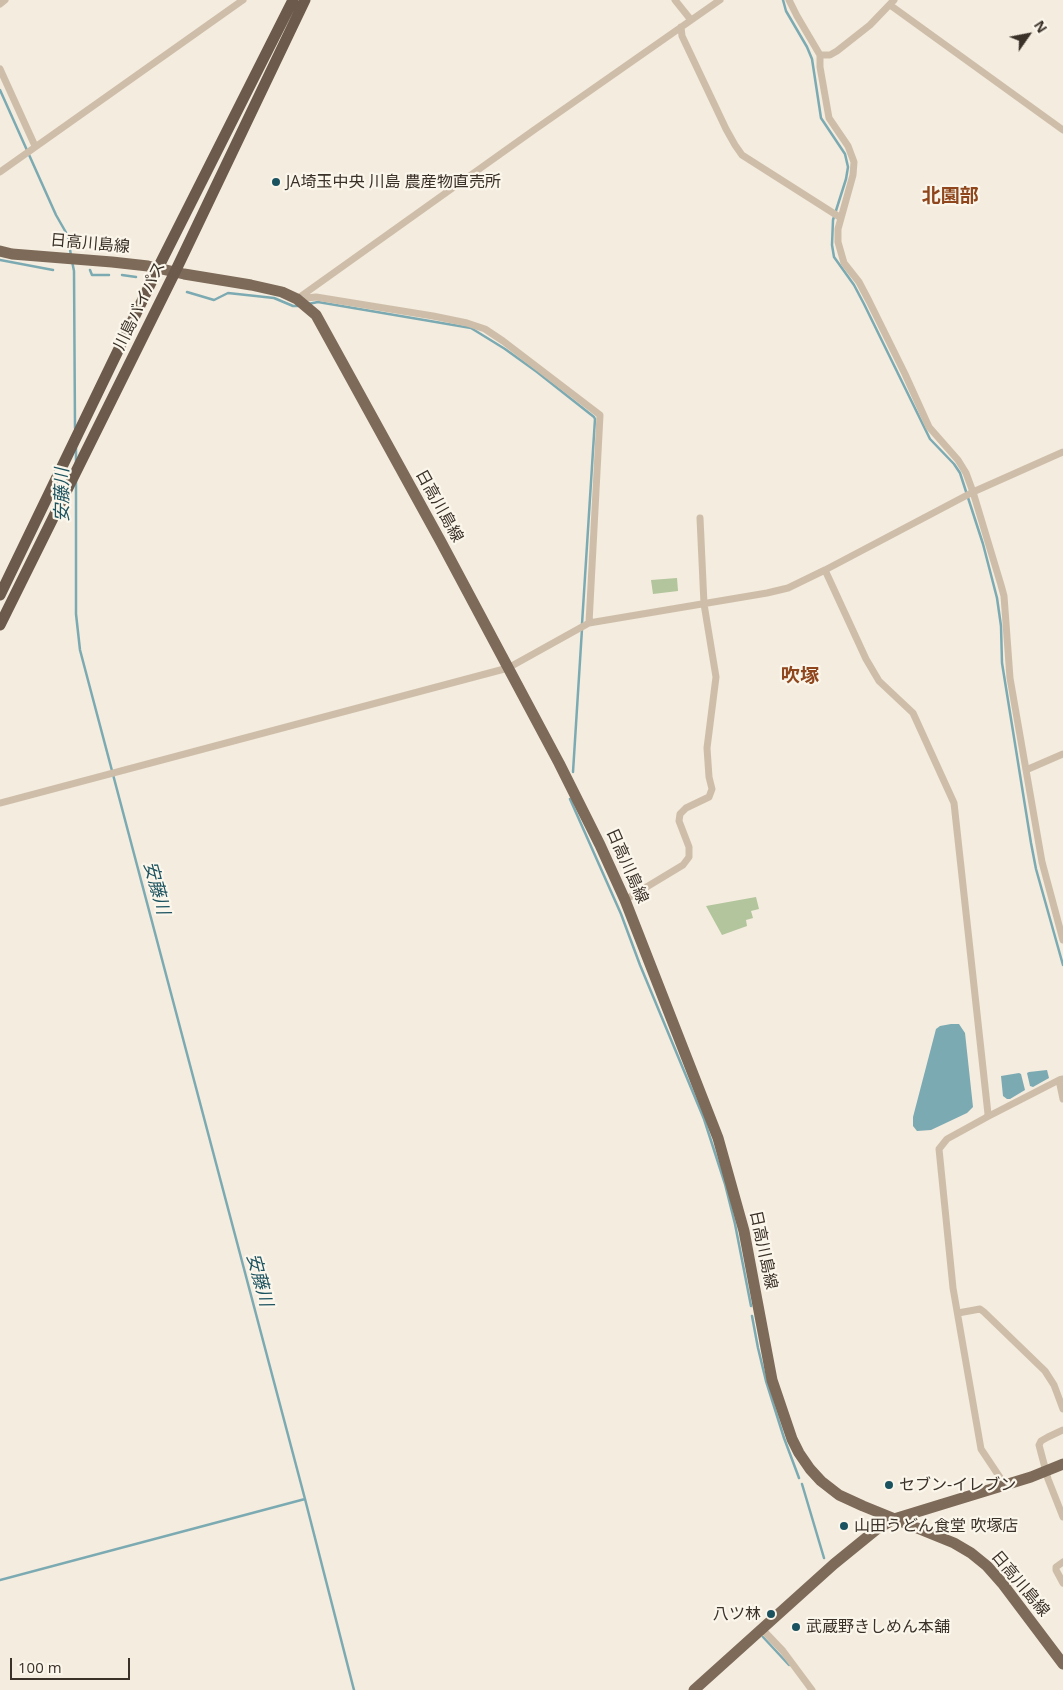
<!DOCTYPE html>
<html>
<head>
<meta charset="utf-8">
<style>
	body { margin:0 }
	#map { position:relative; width:1063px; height:1690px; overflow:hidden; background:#f4ecde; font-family:"Open Sans",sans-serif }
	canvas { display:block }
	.north { position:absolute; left:1003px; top:10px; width:50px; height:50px; -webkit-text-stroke:4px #fbf6eb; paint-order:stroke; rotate:57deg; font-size:14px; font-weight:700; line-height:20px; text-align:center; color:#3a3129 }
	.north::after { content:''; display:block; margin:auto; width:18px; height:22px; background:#3a3129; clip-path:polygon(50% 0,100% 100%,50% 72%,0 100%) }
	.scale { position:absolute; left:10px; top:1658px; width:120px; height:22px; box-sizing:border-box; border:2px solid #3a3129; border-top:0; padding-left:6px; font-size:15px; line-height:18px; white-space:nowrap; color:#3a3129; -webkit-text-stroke:4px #fbf6eb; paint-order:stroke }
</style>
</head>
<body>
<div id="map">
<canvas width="1063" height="1690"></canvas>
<div class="north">N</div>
<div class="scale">100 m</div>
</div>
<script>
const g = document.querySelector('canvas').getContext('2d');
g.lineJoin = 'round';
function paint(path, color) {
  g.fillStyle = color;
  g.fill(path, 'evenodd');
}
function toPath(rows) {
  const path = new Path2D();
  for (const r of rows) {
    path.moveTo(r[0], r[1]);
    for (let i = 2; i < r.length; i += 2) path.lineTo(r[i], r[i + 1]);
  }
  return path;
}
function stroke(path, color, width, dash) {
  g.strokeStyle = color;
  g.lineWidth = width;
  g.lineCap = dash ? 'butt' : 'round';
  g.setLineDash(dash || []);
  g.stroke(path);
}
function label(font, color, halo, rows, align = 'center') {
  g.font = font + ' "Open Sans","Noto Sans JP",sans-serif';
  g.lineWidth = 4.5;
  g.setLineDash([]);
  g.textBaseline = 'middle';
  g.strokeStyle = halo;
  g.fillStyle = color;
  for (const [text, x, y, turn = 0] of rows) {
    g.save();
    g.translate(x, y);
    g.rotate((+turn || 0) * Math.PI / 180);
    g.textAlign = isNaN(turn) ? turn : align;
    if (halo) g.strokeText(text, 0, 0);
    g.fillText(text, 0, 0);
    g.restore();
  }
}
const green = toPath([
	[677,578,678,591,653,594,651,580],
	[756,897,759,909,751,911,753,918,746,920,747,926,722,935,706,906]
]);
const water = toPath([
	[951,1024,959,1024,965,1033,973,1107,967,1113,931,1130,917,1131,913,1126,913,1117,936,1029,940,1026],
	[1047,1070,1049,1078,1033,1087,1030,1086,1027,1073,1029,1072],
	[1019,1073,1021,1074,1025,1090,1010,1099,1007,1099,1003,1096,1001,1076]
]);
const stream = toPath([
	[783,0,786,11,807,47,812,59,821,118,845,154,848,167,846,179,833,220,832,245,834,257,854,285,864,304,930,439,954,464,960,473,983,544,997,598,1001,626,1002,663,1031,843,1036,869,1063,965],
	[0,90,56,215,68,236,71,256],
	[0,260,53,270],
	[72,261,74,271,75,428],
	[90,270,92,275,109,275],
	[122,275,136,277],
	[187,292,214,300,228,293,274,298,293,306,298,306],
	[308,304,318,302,471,328,505,349,537,372,594,417,595,419,582,624],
	[76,448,76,463],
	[76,481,76,614,80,650,305,1499,354,1690],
	[573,772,582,629],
	[570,799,621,914,640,965,704,1119,725,1184,735,1224,751,1306],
	[752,1316,758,1348,766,1381,784,1438,799,1478],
	[802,1484,824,1558],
	[0,1580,305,1499],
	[763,1637,789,1665]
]);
const minor = toPath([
	[675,0,691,20],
	[789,0,797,16,820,55,820,67,829,118,848,146,854,162,853,175,838,229,838,242,844,263,859,282,869,301,905,374,929,427,958,460,966,473,973,492,1001,585,1004,596,1010,678,1042,862,1063,940],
	[0,4,5,0],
	[890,5,1063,130],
	[681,27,682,36,726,129,735,145,742,155,841,218],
	[820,55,830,55,837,51,870,25,894,0],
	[0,69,35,146],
	[0,172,243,0],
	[825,570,866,659,879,681,913,713,954,803,988,1114,987,1117,947,1139,939,1149,953,1288,981,1449,1005,1485],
	[589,623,600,415,503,341,485,329,467,323,433,316,316,297,297,299,534,130,720,0],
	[1026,770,1063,754],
	[0,803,508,668,589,623,767,593,788,588,825,570,973,492,1063,452],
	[625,900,683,865,689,857,689,847,679,821,680,814,686,808,709,797,712,789,709,777,707,748,716,677,704,604,700,518],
	[1062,1079,1059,1080,1063,1099],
	[987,1117,1059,1080],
	[958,1313,980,1309,984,1312,1045,1371,1054,1385,1063,1409],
	[1063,1430,1048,1437,1041,1441,1039,1445,1048,1479,1063,1517],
	[1063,1562,1056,1567,1056,1570,1063,1583],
	[762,1629,783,1651,812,1690]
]);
const primary = toPath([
	[0,251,12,254,112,262,148,266,184,274,251,285,282,292,297,299,316,315,441,542,559,763,600,845,625,900,718,1138,744,1231,772,1380,792,1439,799,1453,810,1469,821,1481,839,1495,863,1506,954,1543,971,1553,987,1566,1002,1583,1063,1664],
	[694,1690,834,1564,877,1529,894,1519,1031,1477,1063,1464]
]);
const trunk = toPath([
	[0,595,158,268,293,0],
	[0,625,175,272,305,0]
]);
const markers = [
	[276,182,5,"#1b525f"],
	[889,1485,5,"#1b525f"],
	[844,1526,5,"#1b525f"],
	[771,1614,5,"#1b525f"],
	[796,1627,5,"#1b525f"]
];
const poiNames = [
	["JA埼玉中央 川島 農産物直売所",286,182],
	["セブン-イレブン",899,1485],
	["山田うどん食堂 吹塚店",854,1526],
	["八ツ林",761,1614,"right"],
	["武蔵野きしめん本舗",806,1627]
];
const streetNames = [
	["日高川島線",90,244,5],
	["川島バイパス",140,306,-64],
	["日高川島線",439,506,61],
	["日高川島線",627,866,66],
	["日高川島線",763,1250,78],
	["日高川島線",1020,1584,50]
];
const waterNames = [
	["安藤川",63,495,-90],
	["安藤川",156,888,75],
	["安藤川",259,1280,75]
];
const quarterNames = [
	["北園部",950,197],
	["吹塚",800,677]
];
paint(green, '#b2c59c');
paint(water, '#7baab3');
stroke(stream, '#7baab3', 2.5);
stroke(minor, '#cebea9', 7);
stroke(primary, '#7d6a59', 11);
stroke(trunk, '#6c5b4c', 11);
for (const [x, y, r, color] of markers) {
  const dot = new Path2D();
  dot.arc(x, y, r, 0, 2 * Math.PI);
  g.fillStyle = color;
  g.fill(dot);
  stroke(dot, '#fbf6eb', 2);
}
label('16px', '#3a3129', '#fbf6eb', poiNames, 'left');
label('16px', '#3a3129', '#fbf6eb', streetNames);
label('italic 18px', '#1b525f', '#fbf6eb', waterNames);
label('bold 19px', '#8f461c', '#fbf6eb', quarterNames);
</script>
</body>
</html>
